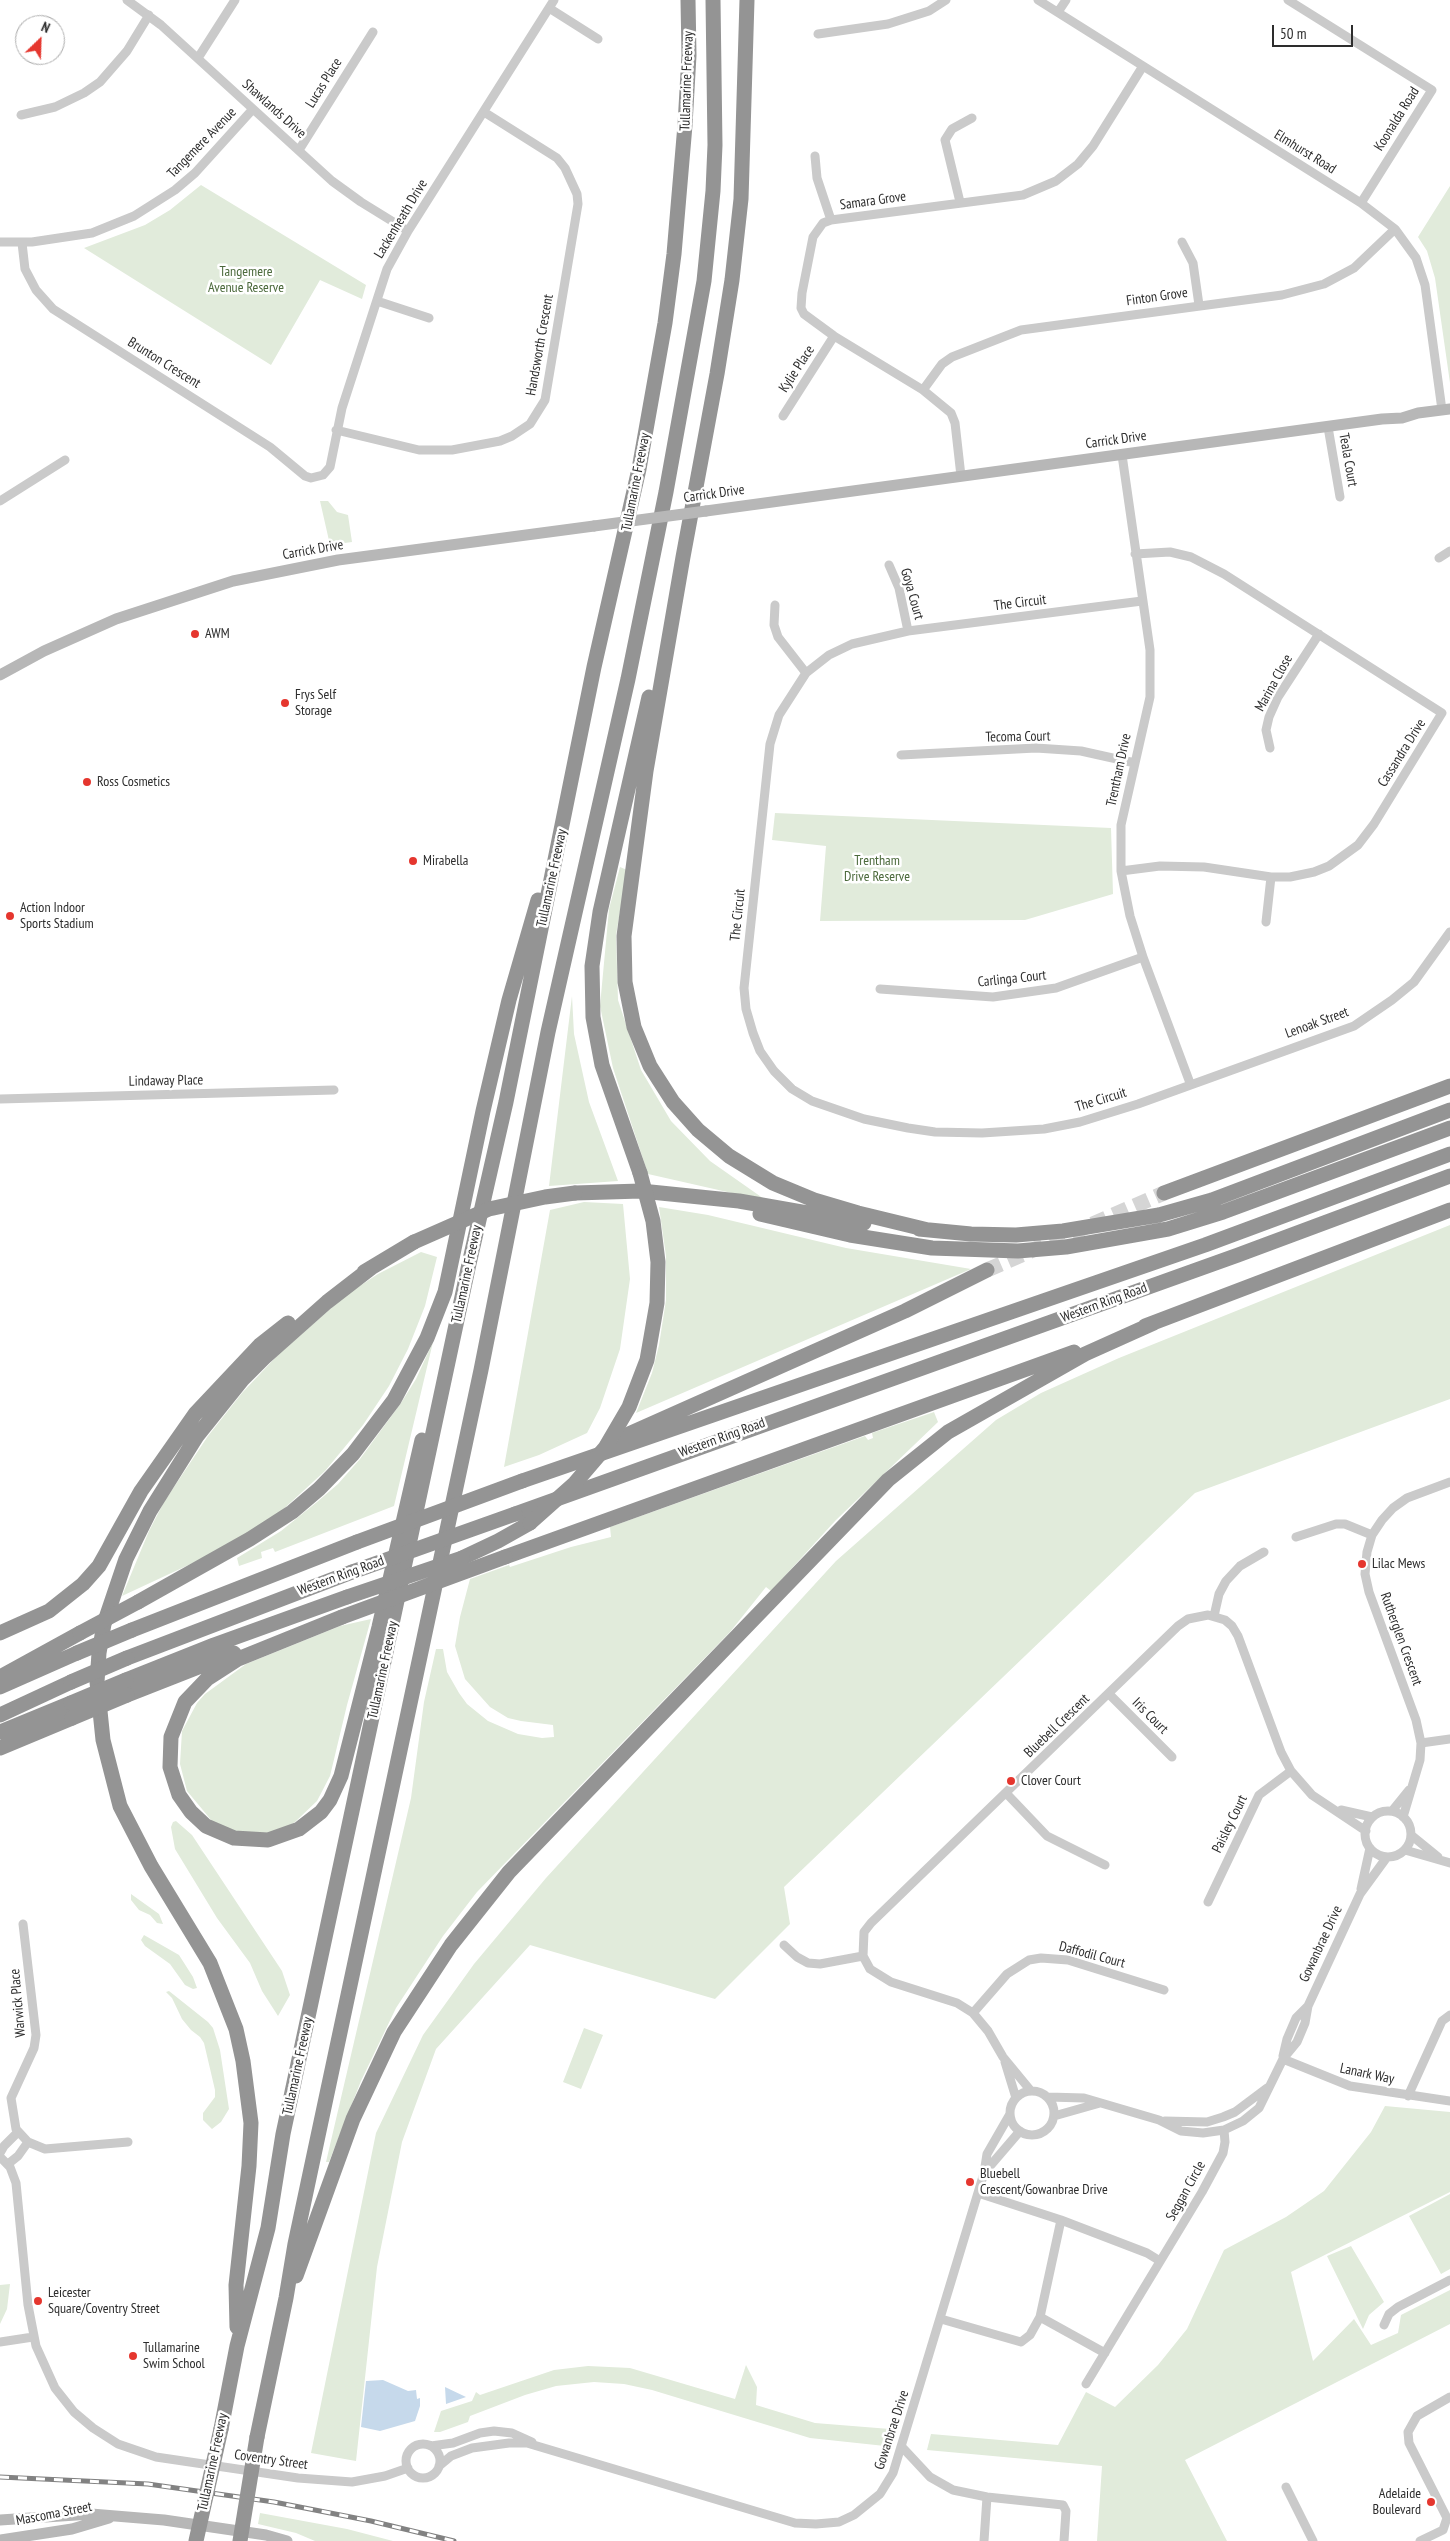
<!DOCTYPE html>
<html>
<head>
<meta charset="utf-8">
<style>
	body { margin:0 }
	#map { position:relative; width:1450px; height:2541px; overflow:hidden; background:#fff; font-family:"PT Sans Narrow",sans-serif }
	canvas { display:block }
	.north { position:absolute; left:15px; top:15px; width:50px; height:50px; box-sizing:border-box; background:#fff; border:1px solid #ababab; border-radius:50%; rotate:24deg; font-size:14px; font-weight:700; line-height:20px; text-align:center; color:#2d2d2d }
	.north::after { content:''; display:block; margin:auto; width:18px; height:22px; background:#e5362e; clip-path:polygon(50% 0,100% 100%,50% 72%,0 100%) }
	.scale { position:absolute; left:1272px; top:25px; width:81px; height:22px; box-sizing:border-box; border:2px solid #2d2d2d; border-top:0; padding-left:6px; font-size:15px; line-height:18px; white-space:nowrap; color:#2d2d2d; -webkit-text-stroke:4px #fff; paint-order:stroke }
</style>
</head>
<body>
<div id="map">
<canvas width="1450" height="2541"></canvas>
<div class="north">N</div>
<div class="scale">50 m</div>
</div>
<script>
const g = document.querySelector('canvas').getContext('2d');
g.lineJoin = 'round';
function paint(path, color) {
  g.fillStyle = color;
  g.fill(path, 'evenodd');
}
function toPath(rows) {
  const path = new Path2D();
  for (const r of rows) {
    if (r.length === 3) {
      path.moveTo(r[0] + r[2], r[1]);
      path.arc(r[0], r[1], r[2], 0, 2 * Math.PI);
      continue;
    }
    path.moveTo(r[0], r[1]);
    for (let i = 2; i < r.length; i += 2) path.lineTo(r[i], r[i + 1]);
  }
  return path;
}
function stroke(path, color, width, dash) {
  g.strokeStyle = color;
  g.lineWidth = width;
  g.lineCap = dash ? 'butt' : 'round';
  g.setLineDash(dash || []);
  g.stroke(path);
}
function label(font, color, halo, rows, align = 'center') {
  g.font = font + ' "PT Sans Narrow",sans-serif';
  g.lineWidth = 5;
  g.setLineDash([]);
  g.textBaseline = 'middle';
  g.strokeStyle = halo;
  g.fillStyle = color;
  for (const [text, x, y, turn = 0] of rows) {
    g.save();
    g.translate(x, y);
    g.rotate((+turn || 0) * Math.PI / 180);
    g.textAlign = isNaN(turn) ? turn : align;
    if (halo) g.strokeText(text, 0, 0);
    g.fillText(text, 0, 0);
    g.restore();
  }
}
const green = toPath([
	[201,185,366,285,362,299,320,280,271,365,84,248,145,225,170,210],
	[1450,186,1450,383,1435,278,1427,251,1418,237],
	[320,501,328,501,337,512,348,515,352,542,330,545],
	[775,813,1111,828,1113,894,1025,920,820,921,826,846,772,840],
	[620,867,627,870,616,935,618,1000,641,1070,671,1121,710,1161,767,1201,648,1174,613,1068,600,1006,609,909],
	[572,996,574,1034,589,1102,618,1181,549,1186],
	[584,1202,623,1204,630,1279,620,1349,600,1408,587,1433,539,1455,504,1467,550,1210],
	[659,1207,708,1215,846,1248,971,1269,636,1413,652,1373,659,1345,666,1300,666,1256],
	[1450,1225,1450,1399,1195,1493,784,1887,790,1924,715,1999,530,1945,436,2049,402,2142,377,2267,356,2461,311,2453,376,2133,423,2035,474,1964,546,1878,836,1561,996,1420,1041,1393,1119,1358],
	[421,1252,437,1257,425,1306,408,1349,389,1386,363,1425,325,1471,278,1514,225,1548,122,1596,149,1531,164,1502,208,1436,242,1393,277,1356,346,1295,378,1274],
	[433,1342,394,1506,275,1552,273,1548,261,1552,262,1558,239,1566,237,1558,281,1531,317,1502,338,1484,360,1459,401,1403,416,1379],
	[934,1412,938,1422,836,1520,771,1591,766,1587,730,1632,477,1892,443,1936,396,2008,361,2081,329,2162,326,2162,411,1798,424,1702,436,1649,443,1649,447,1672,459,1693,467,1704,488,1721,518,1734,542,1738,554,1737,553,1725,521,1721,508,1718,490,1707,465,1679,455,1646,460,1617,470,1579,509,1565,510,1567,571,1547,611,1537,610,1527,865,1436,868,1440,873,1438,872,1433],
	[371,1619,347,1705,330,1776,317,1801,295,1822,278,1832,247,1836,212,1821,187,1791,180,1764,182,1731,197,1703,205,1694,246,1664,340,1626],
	[176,1821,192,1835,282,1971,290,1995,278,2016,262,1991,250,1963,217,1918,175,1849,171,1827,173,1822],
	[131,1894,159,1914,163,1924,157,1923,150,1915,139,1910,131,1900],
	[144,1935,179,1955,193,1977,197,1988,193,1989,185,1985,170,1964,145,1946,141,1940],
	[169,1991,208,2022,213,2028,220,2050,229,2109,221,2122,212,2129,203,2120,203,2113,215,2097,215,2090,204,2043,200,2037,191,2030,182,2019,172,1998,166,1992],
	[584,2028,603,2035,581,2089,563,2082],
	[1385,2106,1450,2112,1450,2192,1291,2272,1313,2361,1354,2319,1371,2345,1398,2333,1401,2315,1450,2290,1450,2324,1185,2460,1227,2541,1097,2541,1102,2466,927,2450,931,2434,1058,2445,1086,2392,1115,2407,1158,2365,1187,2329,1224,2250,1286,2217,1324,2191,1371,2132],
	[1450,2194,1450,2269,1441,2274,1409,2216],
	[1351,2246,1384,2302,1369,2315,1363,2329,1327,2256],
	[10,2284,7,2309,0,2324,0,2285],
	[746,2365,757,2387,756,2405,815,2423,890,2429,885,2446,810,2438,652,2390,624,2384,594,2382,556,2386,525,2395,470,2416,468,2422,440,2432,434,2432,441,2411,472,2401,476,2392,480,2395,554,2370,588,2366,630,2368,735,2399],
	[260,2513,347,2529,393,2541,315,2541,296,2533,258,2524]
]);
const water = toPath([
	[383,2380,408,2391,416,2390,417,2399,420,2398,420,2406,415,2421,380,2431,361,2427,366,2381],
	[445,2387,466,2397,446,2404]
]);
const highwayTunnel = toPath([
	[987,1270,1164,1193]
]);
const street = toPath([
	[127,0,161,25,332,181,361,202,408,231],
	[1038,0,1361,203,1395,229,1416,258,1425,285,1442,410],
	[1288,0,1432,90,1361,203],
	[549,8,598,39],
	[1058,12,1066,0],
	[818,34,888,24,929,11,946,0],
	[198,58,235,0],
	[21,115,55,107,84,93,100,82,127,51,149,15],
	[299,150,373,32],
	[815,156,817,178,831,220],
	[960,202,945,140,952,129,972,118],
	[0,242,32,242,92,233,134,216,175,190,195,173,253,109],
	[1182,242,1193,263,1199,305],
	[22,243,25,269,36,290,53,309,270,447,305,476,311,478,323,475,330,467,342,408,387,269,408,231,554,0],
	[377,301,429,318],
	[923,390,942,364,952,357,1021,330,1282,295,1324,284,1354,268,1395,229],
	[783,416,834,336],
	[1328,427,1340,497],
	[336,430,419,450,452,450,500,441,512,436,530,424,545,400,578,204,577,194,565,168,557,158,484,112],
	[1122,455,1150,650,1150,697,1121,825,1121,871,1130,916,1143,957,1190,1083],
	[961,476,955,423,951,413,923,390,834,336,804,314,801,308,802,293,813,237,823,223,831,220,1023,195,1056,181,1078,164,1093,146,1143,66],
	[0,501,65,460],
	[1439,558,1450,551],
	[889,565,899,588,908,631],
	[1142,601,908,631,852,644,829,655,806,673,779,715,770,744,744,988,746,1009,753,1033,760,1051,774,1071,792,1089,812,1101,864,1119,908,1128,935,1132,982,1133,1044,1129,1080,1122,1138,1104,1354,1026,1392,1000,1414,982,1450,932],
	[775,605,774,625,778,637,806,673],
	[1270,748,1266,730,1269,717,1278,697,1319,634],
	[901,755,1036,748,1081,751,1135,763],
	[1121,871,1160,866,1204,867,1271,877,1290,877,1314,872,1329,866,1358,845,1374,824,1442,713,1224,574,1191,557,1170,552,1135,554],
	[1266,922,1271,877],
	[880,989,993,997,1056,988,1143,957],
	[0,1099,334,1090],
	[1296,1537,1336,1524,1345,1524,1372,1535],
	[1214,1616,1219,1594,1226,1581,1240,1566,1264,1552],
	[1109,1694,1172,1757],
	[1421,1743,1450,1739],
	[1006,1793,1047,1836,1105,1865],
	[1341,1810,1372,1817],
	[1392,1811,1409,1790],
	[1388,1834,23],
	[1403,1817,1420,1760,1421,1743,1416,1720,1369,1592,1365,1574,1367,1552,1372,1535,1382,1520,1393,1508,1407,1498,1450,1482],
	[1411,1835,1438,1857],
	[1405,1850,1450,1863],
	[1361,1889,1370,1848],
	[1208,1902,1259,1795,1291,1771],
	[23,1924,36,2035,34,2048,11,2098,16,2129,28,2142,45,2149,128,2142],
	[784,1945,797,1957,808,1963,820,1964,863,1956],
	[973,2013,1007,1974,1029,1960,1041,1958,1068,1960,1164,1990],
	[1283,2056,1287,2039,1296,2018,1308,2006],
	[1283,2059,1350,2086,1450,2101],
	[1005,2062,1016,2098],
	[1031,2091,1003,2057,988,2031,973,2013,957,2003,891,1982,870,1969,863,1956,864,1932,871,1923,1178,1626,1188,1619,1208,1615,1225,1620,1232,1626,1238,1636,1281,1752,1291,1771,1312,1795,1366,1831],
	[1032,2113,22],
	[1408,2096,1442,2021,1450,2015],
	[1048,2097,1084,2098,1159,2120,1181,2131,1203,2133,1224,2130,1243,2121,1259,2108,1283,2059,1297,2042,1305,2023,1308,2006,1360,1894,1387,1857],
	[1054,2116,1100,2103],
	[1165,2121,1207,2122,1223,2117,1235,2112,1267,2088],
	[0,2153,4,2146,18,2132],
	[0,2157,10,2167,16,2183,28,2305,36,2346,55,2388,74,2412,93,2428,118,2444,156,2457,298,2478,352,2482,385,2476,408,2468],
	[8,2164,18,2156,28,2142],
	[984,2173,1020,2131],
	[978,2193,1061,2220,1147,2253,1160,2261],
	[1040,2317,1105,2353],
	[941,2319,1021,2342,1030,2335,1040,2317,1061,2220],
	[1384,2325,1389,2314,1398,2307,1450,2280],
	[0,2342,33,2337],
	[1086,2384,1202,2192,1223,2153,1225,2142,1224,2130],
	[423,2461,17],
	[431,2446,453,2443,480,2433,494,2431,512,2433,532,2442],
	[902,2447,930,2477,953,2490,987,2497,1063,2505,1066,2511,1064,2541],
	[439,2466,451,2456,472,2448,509,2443,527,2443,795,2523,816,2524,839,2522,854,2515,880,2494,893,2473,984,2173,987,2154,1010,2114],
	[1286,2487,1313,2541],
	[1447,2518,1409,2443,1408,2432,1417,2416,1450,2397],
	[984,2541,987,2497],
	[1420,2541,1443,2530,1447,2518]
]);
const secondary = toPath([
	[706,511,1382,419,1402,418,1418,413,1450,409],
	[0,675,44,651,116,619,233,581,338,560,594,526],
	[0,2520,91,2514,164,2520,266,2535,287,2541],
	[0,2540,72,2529,109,2518]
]);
const highway = toPath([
	[747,0,741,199,732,280,717,374,683,557,646,771,624,936,625,982,634,1027,650,1066,673,1102,698,1130,729,1156,773,1183,814,1200,858,1213,928,1230],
	[640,1173,602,1065,593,1017,592,966,600,912,649,697],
	[575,1193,641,1191,739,1201,864,1223],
	[1164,1193,1450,1086],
	[760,1214,850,1235,932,1248,1018,1251,1066,1247,1168,1229,1223,1212,1450,1128],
	[919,1229,971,1234,1016,1235,1063,1231,1159,1215,1212,1200,1450,1110],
	[364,1272,414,1242],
	[1145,1326,1450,1210],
	[624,1436,905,1311,987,1270],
	[522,1481,1205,1245,1450,1154],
	[515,1514,1238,1255,1450,1176],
	[505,1557,1074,1352],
	[462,1558,498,1541,530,1523],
	[138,1602,250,1539,292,1512,319,1489,353,1454,394,1400,427,1338,445,1292,483,1111,509,1000,538,900],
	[342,1617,238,1659,207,1679,185,1702,171,1737,170,1767,179,1795,191,1812,206,1826,234,1838,268,1840,299,1829,321,1812,330,1800,341,1776,379,1627,422,1440],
	[132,1630,357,1542],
	[0,1633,49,1611,83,1584,99,1566,141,1491,195,1414,260,1345,288,1323],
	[127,1658,352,1572],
	[0,1677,80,1633],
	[126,1680,214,1645,347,1597],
	[0,1687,77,1653],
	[127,1695,234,1653],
	[0,1715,71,1682],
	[0,1732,71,1703],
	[0,1748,72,1718],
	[296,2276,353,2119,394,2032,451,1945,509,1872,888,1480,948,1432,1085,1354,1154,1323],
	[237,2327,236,2285,249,2166,251,2123,243,2061,236,2029,210,1963,151,1866,120,1806,103,1740,97,1682,99,1653,104,1624,126,1559,150,1511,197,1436,242,1380,264,1358,327,1302,371,1268],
	[221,2429,237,2346,268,2228,283,2134,469,1264,506,1102,594,667,639,469,665,323,674,254,685,125,689,55,688,0],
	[257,2437,286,2298,295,2244,481,1370,548,1032,628,679,666,492,704,281,713,191,715,145,713,0]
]);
const rail = toPath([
	[0,2477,148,2484,274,2502,371,2521,454,2541]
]);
const secondaryBridge = toPath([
	[594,526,706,511]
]);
const highwayBridge = toPath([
	[414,1242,489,1209,545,1197,575,1193],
	[530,1523,575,1483,605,1448,629,1407,647,1360,657,1303,658,1262,653,1221,640,1173],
	[357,1542,522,1481],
	[352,1572,515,1514],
	[347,1597,462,1558],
	[342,1617,505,1557],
	[80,1633,138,1602],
	[77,1653,132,1630],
	[71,1682,127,1658],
	[71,1703,126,1680],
	[72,1718,127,1695],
	[196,2541,221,2429],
	[240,2541,257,2437]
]);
const markers = [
	[195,634,5,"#e5362e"],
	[285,703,5,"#e5362e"],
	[87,782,5,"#e5362e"],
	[413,861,5,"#e5362e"],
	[10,916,5,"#e5362e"],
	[1362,1564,5,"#e5362e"],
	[1011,1781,5,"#e5362e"],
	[970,2182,5,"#e5362e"],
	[38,2301,5,"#e5362e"],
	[133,2356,5,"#e5362e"],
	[1431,2502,5,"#e5362e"]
];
const streetNames = [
	["Tullamarine Freeway",687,81,-88],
	["Lucas Place",324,83,-58],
	["Shawlands Drive",274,109,42],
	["Koonalda Road",1397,119,-58],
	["Tangemere Avenue",202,143,-46],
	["Elmhurst Road",1305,152,32],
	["Samara Grove",873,201,-8],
	["Lackenheath Drive",401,219,-59],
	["Finton Grove",1157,297,-8],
	["Handsworth Crescent",540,345,-80],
	["Brunton Crescent",164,363,32],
	["Kylie Place",797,369,-57],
	["Carrick Drive",1116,440,-8],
	["Teala Court",1348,460,80],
	["Tullamarine Freeway",636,482,-79],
	["Carrick Drive",714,494,-8],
	["Carrick Drive",313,550,-10],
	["Goya Court",912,594,74],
	["The Circuit",1020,603,-7],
	["Marina Close",1274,683,-61],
	["Tecoma Court",1018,737,-1],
	["Cassandra Drive",1402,753,-58],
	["Trentham Drive",1119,770,-78],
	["Tullamarine Freeway",552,878,-78],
	["The Circuit",738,915,-84],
	["Carlinga Court",1012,979,-6],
	["Lenoak Street",1317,1023,-20],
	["Lindaway Place",166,1081,-1],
	["The Circuit",1101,1100,-17],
	["Tullamarine Freeway",467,1274,-78],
	["Western Ring Road",1104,1303,-20],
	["Western Ring Road",722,1438,-20],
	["Western Ring Road",341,1576,-20],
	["Rutherglen Crescent",1401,1639,70],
	["Tullamarine Freeway",383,1670,-78],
	["Iris Court",1150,1716,45],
	["Bluebell Crescent",1057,1726,-44],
	["Paisley Court",1230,1824,-64],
	["Gowanbrae Drive",1321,1944,-65],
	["Daffodil Court",1092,1955,15],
	["Warwick Place",18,2003,-95],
	["Tullamarine Freeway",298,2066,-78],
	["Lanark Way",1367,2074,12],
	["Seggan Circle",1186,2191,-61],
	["Gowanbrae Drive",892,2430,-72],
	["Coventry Street",271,2460,8],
	["Tullamarine Freeway",213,2462,-78],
	["Mascoma Street",54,2514,-11]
];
const parkNames = [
	["Tangemere",246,272],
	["Avenue Reserve",246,288],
	["Trentham",877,861],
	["Drive Reserve",877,877]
];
const poiNames = [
	["AWM",205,634],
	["Frys Self",295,695],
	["Storage",295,711],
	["Ross Cosmetics",97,782],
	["Mirabella",423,861],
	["Action Indoor",20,908],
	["Sports Stadium",20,924],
	["Lilac Mews",1372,1564],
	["Clover Court",1021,1781],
	["Bluebell",980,2174],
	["Crescent/Gowanbrae Drive",980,2190],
	["Leicester",48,2293],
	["Square/Coventry Street",48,2309],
	["Tullamarine",143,2348],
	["Swim School",143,2364],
	["Adelaide",1421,2494,"right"],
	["Boulevard",1421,2510,"right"]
];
paint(green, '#e1ebdb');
paint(water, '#c6d9eb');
stroke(highwayTunnel, '#d5d5d5', 15, [15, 8]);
stroke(street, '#cacaca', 9);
stroke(secondary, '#b7b7b7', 11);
stroke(highway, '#949494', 15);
stroke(rail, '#828282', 5);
stroke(rail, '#fff', 3, [9]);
stroke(secondaryBridge, '#b7b7b7', 11);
stroke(highwayBridge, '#949494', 15);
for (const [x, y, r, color] of markers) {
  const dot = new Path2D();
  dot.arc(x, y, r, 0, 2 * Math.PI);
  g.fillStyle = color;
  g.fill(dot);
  stroke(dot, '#fff', 2);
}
label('14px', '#2d2d2d', '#fff', streetNames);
label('14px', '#4b693b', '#fff', parkNames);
label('14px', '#2d2d2d', '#fff', poiNames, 'left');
</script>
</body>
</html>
